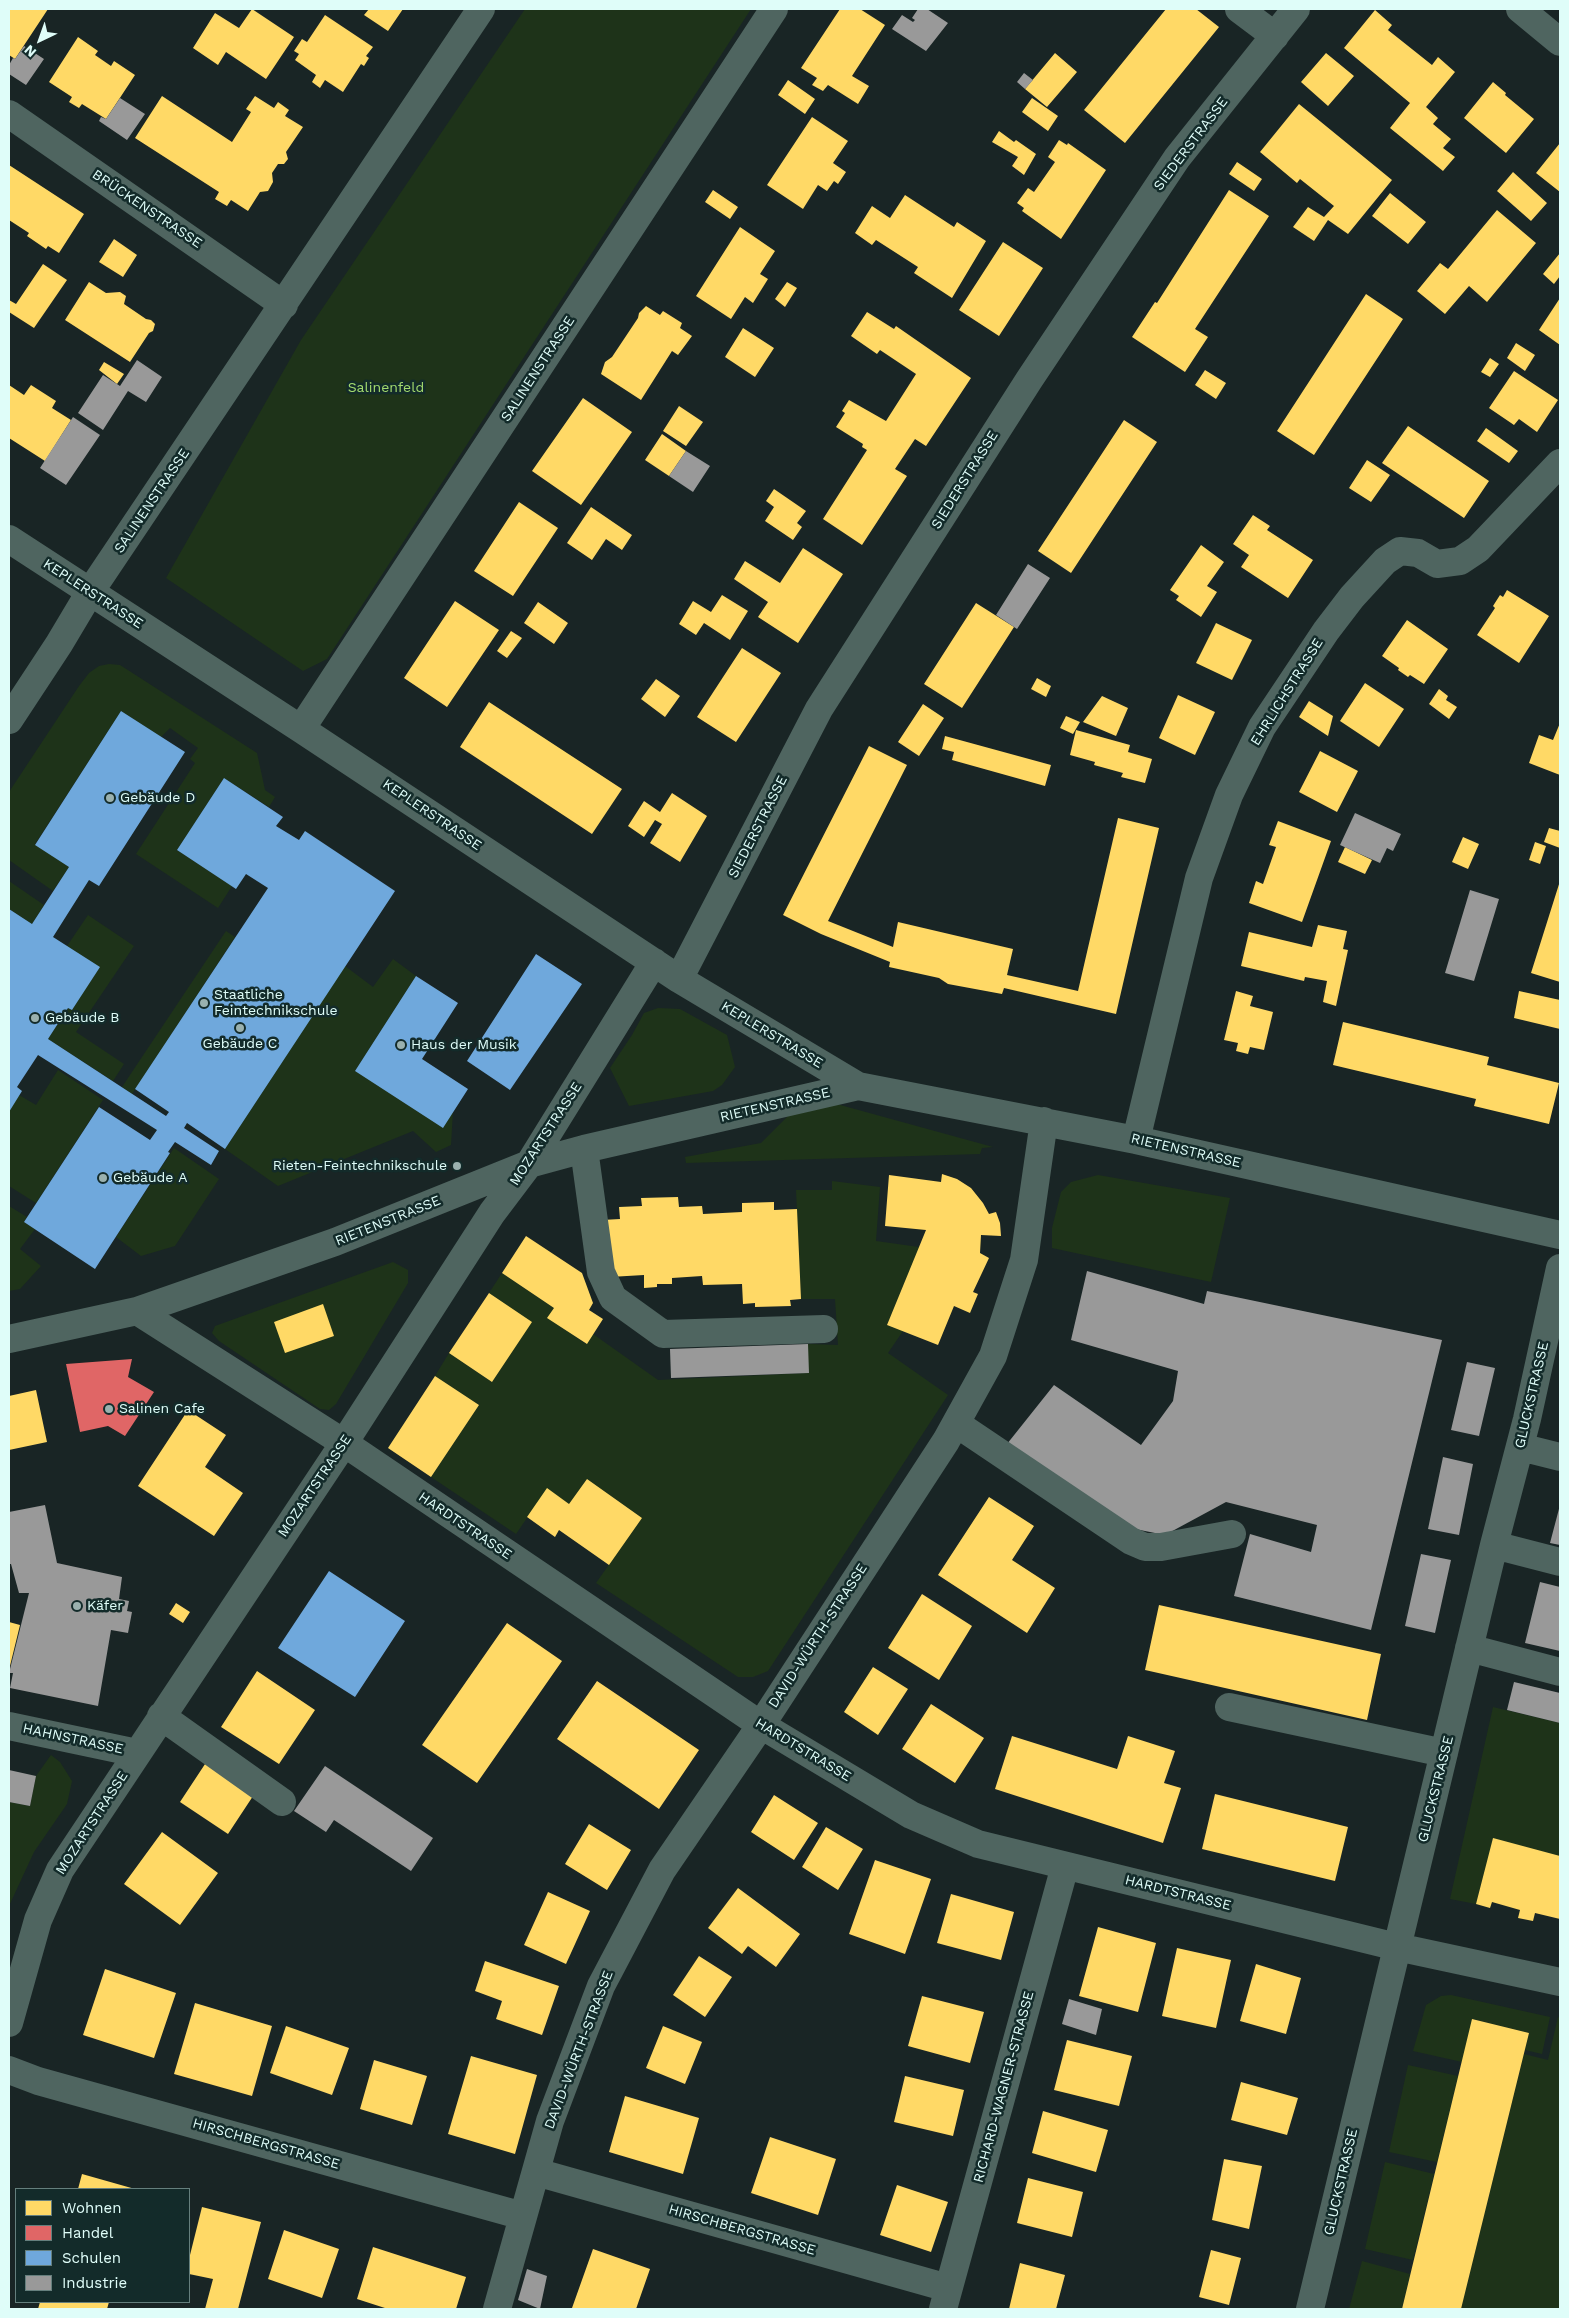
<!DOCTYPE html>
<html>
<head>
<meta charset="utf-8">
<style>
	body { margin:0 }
	#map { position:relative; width:1569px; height:2318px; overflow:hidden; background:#192525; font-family:"Work Sans",sans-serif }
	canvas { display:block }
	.frame { position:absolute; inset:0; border:10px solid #dffdf9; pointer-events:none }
	.legend { position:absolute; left:15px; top:2188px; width:175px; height:115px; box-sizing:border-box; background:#132b2a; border:1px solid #657f7d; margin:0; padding:6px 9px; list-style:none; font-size:15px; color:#dffdf9 }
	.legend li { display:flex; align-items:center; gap:10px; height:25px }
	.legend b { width:25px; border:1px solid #657f7d }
	.north { position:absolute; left:15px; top:15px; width:50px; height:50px; -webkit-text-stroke:4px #132b2a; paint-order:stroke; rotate:222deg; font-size:14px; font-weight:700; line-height:20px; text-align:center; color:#dffdf9 }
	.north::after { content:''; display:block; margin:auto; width:18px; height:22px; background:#dffdf9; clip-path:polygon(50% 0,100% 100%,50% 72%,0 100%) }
</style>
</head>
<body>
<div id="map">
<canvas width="1569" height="2318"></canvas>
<div class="frame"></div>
<ul class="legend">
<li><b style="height:14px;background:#ffd966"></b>Wohnen</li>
<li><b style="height:14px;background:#e06666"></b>Handel</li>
<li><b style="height:14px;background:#6fa8dc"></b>Schulen</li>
<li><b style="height:14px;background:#999"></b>Industrie</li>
</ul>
<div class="north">N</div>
</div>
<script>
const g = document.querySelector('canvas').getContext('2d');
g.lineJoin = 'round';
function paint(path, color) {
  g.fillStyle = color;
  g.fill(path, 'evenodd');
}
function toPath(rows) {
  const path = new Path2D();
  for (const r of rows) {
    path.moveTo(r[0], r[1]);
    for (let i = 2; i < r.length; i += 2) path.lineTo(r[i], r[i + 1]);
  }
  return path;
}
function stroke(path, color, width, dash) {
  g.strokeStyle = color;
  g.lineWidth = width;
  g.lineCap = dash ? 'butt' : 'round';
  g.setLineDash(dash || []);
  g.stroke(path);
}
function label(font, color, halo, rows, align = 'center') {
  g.font = font + ' "Work Sans",sans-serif';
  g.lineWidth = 5;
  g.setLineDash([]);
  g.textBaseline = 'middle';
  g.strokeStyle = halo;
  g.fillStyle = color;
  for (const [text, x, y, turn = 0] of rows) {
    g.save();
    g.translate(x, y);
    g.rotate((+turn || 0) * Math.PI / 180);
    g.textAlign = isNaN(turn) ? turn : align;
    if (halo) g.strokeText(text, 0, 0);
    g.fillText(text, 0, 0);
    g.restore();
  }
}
const green = toPath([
	[525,9,751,9,327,659,303,671,166,578,301,340],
	[109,664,120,665,257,753,265,790,275,797,269,807,224,778,177,850,232,886,218,908,136,854,195,763,190,759,198,748,170,728,161,737,121,711,35,844,69,867,53,891,9,860,9,792,79,686,89,673,99,666],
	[9,881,44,905,32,924,9,909],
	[88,915,134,946,76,1032,124,1064,113,1081,48,1039,68,1008,72,1010,99,967,67,946],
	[226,931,235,937,132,1094,122,1087],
	[393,959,416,976,355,1071,453,1111,451,1145,436,1152,413,1131,278,1186,225,1149,345,966,373,987],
	[658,1008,680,1009,727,1035,735,1067,722,1085,713,1091,629,1106,610,1068,632,1035,644,1013],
	[58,1070,103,1100,36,1203,9,1186,9,1112,19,1095,36,1105],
	[833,1103,993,1147,982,1148,980,1154,686,1163,685,1157,761,1143,790,1114],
	[174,1148,219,1179,175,1246,141,1256,116,1237],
	[1098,1175,1230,1198,1211,1282,1052,1248,1052,1228,1061,1192,1071,1182],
	[832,1181,880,1187,876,1241,919,1247,887,1325,903,1331,888,1353,948,1395,768,1671,753,1677,738,1677,596,1583,642,1518,587,1479,569,1504,547,1489,516,1534,431,1477,479,1405,435,1376,449,1353,492,1382,531,1322,489,1293,502,1273,554,1308,548,1318,586,1344,593,1334,658,1380,808,1373,808,1344,838,1345,835,1299,801,1299,796,1190,832,1190],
	[9,1206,27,1217,24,1222,35,1229,20,1249,41,1266,20,1289,9,1291],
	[393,1262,408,1270,408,1283,336,1404,329,1410,320,1409,219,1341,212,1333,215,1326],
	[1493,1707,1560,1723,1560,1856,1493,1839,1476,1904,1450,1899],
	[51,1755,60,1762,72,1781,67,1804,34,1852,9,1906,9,1802,30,1806,36,1776],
	[1451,1995,1550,2017,1542,2054,1525,2050,1529,2033,1473,2019,1462,2062,1413,2051,1426,2005,1441,1996],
	[1558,2017,1560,2018,1560,2309,1461,2309,1524,2054,1548,2060],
	[1408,2065,1458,2076,1437,2162,1389,2152],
	[1385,2162,1434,2174,1413,2260,1365,2249],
	[1362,2261,1410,2274,1402,2309,1349,2309]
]);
const homes = toPath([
	[9,9,48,9,15,59,9,55],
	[252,9,294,37,266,79,226,52,218,65,193,48,215,13,239,28],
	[369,9,403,9,388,31,364,15],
	[840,9,860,9,885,25,852,76,869,86,858,104,828,85,823,91,812,85,817,78,801,68],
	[1166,9,1196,9,1219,27,1125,143,1084,110],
	[1375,10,1392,25,1388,30,1432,65,1438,57,1455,72,1426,107,1438,118,1433,124,1451,139,1443,148,1455,157,1443,171,1390,128,1410,103,1344,48],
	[325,15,373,47,366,56,369,58,364,66,361,64,343,92,325,80,320,88,312,82,316,75,295,60,299,54,294,51,302,39,307,42],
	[78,37,98,51,95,55,111,66,114,61,135,75,106,119,82,104,79,108,69,102,72,97,49,82],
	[1055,53,1077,72,1047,107,1025,89],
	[1326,53,1354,76,1328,106,1301,82],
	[788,80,815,99,805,114,778,95],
	[1493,82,1506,93,1505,95,1534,119,1506,153,1464,118],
	[162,96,232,142,251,112,246,109,255,96,274,108,278,102,289,110,285,116,303,127,286,152,288,159,284,164,278,164,272,173,273,182,268,191,260,192,248,211,231,200,227,206,215,199,219,192,135,138],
	[1032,98,1058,116,1048,131,1022,112],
	[1299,104,1392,180,1348,234,1328,220,1314,241,1293,227,1308,207,1324,217,1334,206,1300,179,1297,183,1260,152],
	[812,117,848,141,833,163,846,172,838,184,834,181,827,191,818,185,803,209,767,185],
	[999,131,1014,142,1016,140,1036,154,1024,175,1012,166,1018,157,992,142],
	[1059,140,1067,145,1068,143,1106,170,1061,239,1022,211,1024,208,1017,203,1028,188,1034,192,1055,162,1048,157],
	[1560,143,1560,192,1536,173],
	[1237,162,1262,179,1254,191,1229,174],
	[9,165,84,214,59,253,48,246,46,249,27,236,29,233,9,220],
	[1513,172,1547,203,1531,221,1497,191],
	[713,190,738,207,730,219,705,202],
	[1229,190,1269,216,1195,329,1208,337,1185,372,1132,337,1155,302,1157,303],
	[1390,193,1426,222,1408,244,1372,216],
	[905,195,954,227,957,222,986,241,952,298,914,273,918,267,876,240,872,245,855,233,872,206,890,218],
	[1497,210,1536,243,1487,302,1469,286,1445,314,1417,291,1440,263,1448,269],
	[740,227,775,251,760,274,768,279,753,303,745,297,731,319,696,296],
	[114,239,137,255,123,277,99,262],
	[1003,242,1043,268,999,336,959,310],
	[1560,253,1560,276,1554,284,1543,274],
	[43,264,67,280,34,328,9,312,9,300,16,304],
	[89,282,106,293,120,292,126,296,124,304,146,319,151,320,155,324,153,331,149,333,130,362,65,320],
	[787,282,797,288,785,307,775,299],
	[1366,294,1403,319,1314,455,1277,431],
	[1560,298,1560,345,1539,330],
	[646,306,660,315,663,311,682,323,680,328,692,336,678,355,672,351,641,400,601,374,605,362,612,357,638,318,639,313],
	[867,312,894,329,896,326,971,378,926,446,915,439,895,469,907,476,862,545,823,519,867,450,862,447,863,444,836,427,845,413,842,411,849,400,886,421,916,374,880,350,877,354,851,336],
	[743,328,774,348,755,377,725,357],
	[1516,343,1535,355,1525,371,1507,358],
	[1490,358,1499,364,1490,377,1481,372],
	[104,362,124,374,117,384,99,370],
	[1205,370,1226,383,1216,399,1195,385],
	[1514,371,1558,400,1537,432,1519,419,1514,425,1489,408],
	[9,385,24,395,31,385,56,401,52,408,71,420,45,461,9,438],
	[583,398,632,432,581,505,532,471],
	[679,406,703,422,686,446,663,431],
	[1124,420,1157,442,1071,573,1038,551],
	[1408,426,1489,481,1464,518,1382,463],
	[1486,428,1518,451,1509,463,1477,441],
	[662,434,686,451,669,476,645,460],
	[1367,460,1390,475,1371,502,1349,488],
	[774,489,806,511,797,523,802,527,793,540,765,521,774,507,766,501],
	[519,502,558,528,513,596,474,571],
	[591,507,632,535,622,550,606,539,592,560,567,543],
	[1253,515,1270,526,1267,530,1313,560,1288,598,1241,567,1249,555,1233,544],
	[1201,545,1224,562,1207,586,1217,592,1201,617,1176,600,1179,596,1170,590],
	[803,548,843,574,798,643,758,617,768,602,734,579,745,561,780,583],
	[1507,590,1549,616,1519,663,1477,635,1495,608,1493,606,1500,595,1503,597],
	[722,595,748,611,730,640,704,623,696,635,679,624,693,601,711,612],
	[455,601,499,630,447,707,404,678],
	[538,602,568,623,554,644,524,623],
	[976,603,1014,627,962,708,924,684],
	[1407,620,1448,649,1424,684,1410,675,1408,677,1398,670,1399,668,1382,656],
	[1216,623,1252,640,1232,680,1196,663],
	[511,631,522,638,507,658,497,651],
	[742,648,781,673,736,742,697,717],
	[1037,678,1051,686,1046,697,1031,689],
	[656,679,680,696,665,717,641,699],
	[1365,683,1404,709,1379,747,1340,721],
	[1439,689,1448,696,1446,700,1457,707,1449,719,1429,704],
	[1178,695,1215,712,1195,755,1159,738],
	[1102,696,1128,708,1116,736,1083,722],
	[1309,701,1333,716,1328,736,1299,717],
	[489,702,622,789,592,834,460,747],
	[923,704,944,718,919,756,898,742],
	[1066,716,1080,722,1073,734,1060,728],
	[1560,723,1560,775,1529,763,1539,735,1553,740],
	[1076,730,1130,745,1128,752,1152,759,1145,783,1121,777,1123,773,1094,765,1095,762,1070,755],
	[945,736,1051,765,1045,786,952,760,954,752,942,749],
	[869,746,907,765,828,921,893,947,898,922,1013,949,1007,975,1078,991,1118,818,1159,828,1116,1014,1004,988,1002,994,948,984,939,978,889,967,890,962,821,934,783,915],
	[1320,751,1358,771,1337,812,1299,792],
	[672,793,707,816,680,862,650,843,662,824,655,820,644,837,628,826,644,801,660,812],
	[1278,821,1331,841,1302,922,1249,903,1256,881,1263,884,1276,847,1269,845],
	[1549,828,1560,831,1560,848,1544,842],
	[1463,837,1479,844,1468,869,1452,862],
	[1535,842,1546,846,1540,864,1529,860],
	[1345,847,1372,860,1365,874,1338,862],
	[1560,881,1560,982,1531,973],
	[1318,925,1347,931,1343,949,1348,950,1336,1006,1323,1002,1327,981,1305,977,1304,981,1241,966,1249,932,1312,947],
	[1236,991,1253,996,1250,1006,1273,1012,1264,1050,1250,1047,1248,1054,1236,1051,1238,1043,1224,1040],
	[1519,991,1560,1000,1560,1029,1514,1018],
	[1343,1022,1489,1057,1487,1065,1559,1083,1549,1124,1474,1106,1476,1099,1333,1065],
	[942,1174,957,1179,971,1188,983,1203,989,1214,996,1212,1000,1223,1001,1236,981,1235,980,1253,989,1258,973,1292,978,1294,970,1313,954,1306,938,1345,887,1325,926,1230,885,1226,889,1175,941,1182],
	[678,1197,679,1207,702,1206,703,1214,742,1212,742,1203,774,1202,774,1210,797,1209,801,1299,790,1300,791,1306,755,1307,755,1303,743,1304,742,1284,703,1285,702,1276,672,1278,672,1284,657,1284,657,1287,644,1288,644,1275,610,1277,602,1220,620,1219,619,1207,642,1206,641,1198],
	[526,1236,582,1273,593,1303,589,1310,603,1319,587,1344,547,1318,554,1308,502,1273],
	[489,1293,532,1322,492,1382,449,1353],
	[323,1304,334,1336,285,1353,274,1322],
	[435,1376,479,1405,431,1477,388,1448],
	[36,1390,47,1442,9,1450,9,1396],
	[188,1410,226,1435,205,1467,243,1493,214,1536,138,1486],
	[587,1479,642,1518,609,1565,559,1530,555,1537,527,1517,547,1488,569,1504],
	[989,1497,1034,1526,1012,1560,1055,1588,1027,1633,938,1575],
	[922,1594,972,1626,939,1680,888,1648],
	[176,1603,190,1612,183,1623,169,1614],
	[1159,1605,1381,1654,1367,1720,1145,1670],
	[9,1622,20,1625,9,1670],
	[507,1623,562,1661,477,1783,422,1745],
	[873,1667,908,1689,878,1735,844,1712],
	[257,1671,315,1710,279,1764,221,1727],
	[597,1681,699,1750,659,1809,557,1739],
	[931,1704,984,1738,955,1783,902,1749],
	[1012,1736,1117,1769,1128,1736,1175,1751,1164,1783,1181,1788,1163,1843,995,1789],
	[209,1758,257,1790,228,1834,180,1802],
	[1215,1794,1348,1827,1335,1881,1202,1849],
	[774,1795,818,1823,794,1860,751,1832],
	[589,1824,631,1850,607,1890,565,1864],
	[826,1827,863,1849,838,1890,802,1867],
	[162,1832,218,1873,180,1925,124,1884],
	[1493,1838,1560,1856,1560,1919,1535,1913,1533,1921,1518,1918,1520,1910,1492,1902,1490,1908,1476,1904],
	[875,1860,931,1879,905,1954,849,1934],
	[738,1888,800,1934,776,1967,748,1946,742,1954,708,1928],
	[548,1892,590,1911,566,1964,524,1945],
	[951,1894,1014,1912,1001,1960,937,1943],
	[1098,1927,1156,1943,1138,2012,1079,1996],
	[1177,1948,1231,1960,1216,2028,1162,2016],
	[699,1956,732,1977,705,2017,673,1995],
	[485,1961,559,1986,542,2035,496,2019,502,2001,475,1991],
	[1256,1964,1301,1978,1286,2034,1240,2021],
	[105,1969,176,1993,154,2058,83,2035],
	[922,1996,984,2012,970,2063,908,2046],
	[195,2003,272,2026,252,2096,174,2074],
	[1472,2019,1529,2033,1461,2309,1402,2309],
	[286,2026,349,2048,332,2095,270,2073],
	[663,2026,702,2042,685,2084,646,2068],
	[1067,2040,1132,2056,1119,2106,1054,2090],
	[471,2056,537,2075,515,2154,448,2134],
	[374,2060,427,2076,412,2125,360,2109],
	[905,2076,964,2090,953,2136,894,2122],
	[1241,2082,1298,2098,1287,2135,1231,2120],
	[625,2096,699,2118,683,2174,609,2152],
	[1043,2111,1108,2130,1096,2172,1032,2153],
	[770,2137,836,2159,818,2215,751,2193],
	[1224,2159,1262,2166,1249,2229,1212,2220],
	[82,2174,135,2189,78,2189],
	[1028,2178,1083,2192,1072,2237,1017,2223],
	[897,2185,948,2202,931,2252,880,2235],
	[202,2207,261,2222,238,2309,205,2309,213,2279,189,2274,189,2259],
	[284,2230,339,2249,322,2298,268,2279],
	[373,2247,466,2277,456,2309,388,2309,357,2299],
	[593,2249,650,2269,636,2309,572,2308],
	[1211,2250,1241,2258,1229,2305,1199,2297],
	[1020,2263,1065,2275,1056,2309,1009,2309],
	[40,2302,109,2302,107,2309,38,2309]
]);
const shops = toPath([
	[132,1359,128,1377,154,1392,125,1436,108,1426,80,1432,66,1364]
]);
const schools = toPath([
	[121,711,185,752,99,886,89,880,53,937,100,967,72,1010,68,1008,48,1039,166,1116,169,1112,135,1089,268,888,246,874,236,889,177,850,224,778,283,817,276,826,299,840,305,831,395,891,225,1149,187,1123,184,1128,219,1151,211,1165,175,1142,168,1152,170,1153,95,1269,24,1222,99,1107,150,1140,157,1130,38,1055,17,1087,22,1091,9,1112,9,909,32,924,69,867,35,845],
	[536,954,582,984,510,1090,467,1061],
	[416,976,458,1003,422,1059,468,1089,443,1128,355,1071],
	[329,1571,405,1621,355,1697,278,1648]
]);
const industry = toPath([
	[918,9,927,9,948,23,926,51,892,29,902,15,913,22,915,20,912,18],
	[24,46,44,59,26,85,9,74,9,65,13,58,15,59],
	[1024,73,1033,80,1025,89,1017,82],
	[120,98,145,114,127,140,99,121,101,117,106,119],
	[137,360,162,377,146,402,128,391,103,430,78,413,103,375,120,386],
	[73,417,100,435,66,485,40,468],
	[686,451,710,466,693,492,669,476],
	[1028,564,1050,578,1017,629,996,615],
	[1355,813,1401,834,1393,851,1387,848,1380,863,1340,845],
	[1470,890,1499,899,1474,981,1445,973],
	[1087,1271,1204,1304,1207,1291,1442,1340,1371,1630,1234,1596,1250,1534,1311,1552,1317,1525,1226,1502,1165,1535,1120,1526,1003,1449,1054,1385,1141,1445,1173,1401,1178,1371,1071,1340],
	[808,1344,809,1373,671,1378,670,1349],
	[1467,1362,1495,1368,1479,1436,1451,1430],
	[1443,1457,1473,1464,1459,1535,1428,1529],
	[45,1505,57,1563,122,1577,119,1599,129,1601,127,1611,132,1612,128,1633,111,1630,98,1706,10,1688,13,1673,9,1673,29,1593,19,1593,11,1564,9,1564,9,1512],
	[1560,1505,1560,1545,1550,1543],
	[1421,1554,1451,1560,1435,1633,1405,1626],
	[1540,1582,1560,1587,1560,1651,1525,1643],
	[1514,1682,1560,1693,1560,1723,1507,1710],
	[325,1766,433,1838,411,1871,334,1820,326,1832,294,1811],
	[9,1770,36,1776,30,1806,9,1802],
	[1069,1999,1102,2009,1096,2035,1062,2024],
	[527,2269,547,2276,540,2309,518,2300]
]);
const minor = toPath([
	[1239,9,1275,36],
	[1520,9,1560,42],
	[9,114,284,305],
	[9,539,301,729,679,979,858,1086],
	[9,720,59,644,90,592,481,9],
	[301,729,774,9],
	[679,979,819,709,1029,380,1177,158,1296,9],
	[1136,1140,1199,878,1229,795,1262,727,1326,631,1352,597,1385,561,1400,551,1418,553,1437,564,1460,561,1478,549,1560,463],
	[584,1149,601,1272,613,1298,663,1334,824,1329],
	[137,1311,344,1443,761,1725,911,1815,978,1844,1397,1947,1560,1982],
	[9,1339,137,1311,335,1242,529,1164,584,1149,858,1086,1136,1140,1560,1235],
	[957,1424,1131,1541,1145,1547,1161,1547,1232,1534],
	[1520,1447,1560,1457],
	[1494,1545,1560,1562],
	[1469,1648,1560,1672],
	[1229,1707,1444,1753],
	[161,1716,282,1802],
	[9,1726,137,1753],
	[9,2023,38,1920,60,1870,344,1443,492,1213,529,1164,654,962],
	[9,2070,38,2081,523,2216],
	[536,2172,948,2288],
	[497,2309,550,2121,601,1986,662,1870,761,1725,946,1441,993,1356,1024,1260,1044,1121],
	[943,2309,1065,1866],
	[1310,2309,1494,1545,1527,1419,1560,1268]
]);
const markers = [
	[110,798,5,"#9ab1af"],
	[204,1003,5,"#9ab1af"],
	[35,1018,5,"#9ab1af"],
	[240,1028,5,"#9ab1af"],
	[401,1045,5,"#9ab1af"],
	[457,1166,5,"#9ab1af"],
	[103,1178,5,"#9ab1af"],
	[109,1409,5,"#9ab1af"],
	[77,1606,5,"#9ab1af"]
];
const streetNames = [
	["SIEDERSTRASSE",1191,144,-53],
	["BRÜCKENSTRASSE",147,209,34],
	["SALINENSTRASSE",538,369,-57],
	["SIEDERSTRASSE",965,480,-58],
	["SALINENSTRASSE",152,501,-56],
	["KEPLERSTRASSE",93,594,33],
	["EHRLICHSTRASSE",1287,692,-58],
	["KEPLERSTRASSE",432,815,34],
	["SIEDERSTRASSE",758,827,-63],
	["KEPLERSTRASSE",772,1035,31],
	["RIETENSTRASSE",775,1105,-13],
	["MOZARTSTRASSE",546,1134,-57],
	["RIETENSTRASSE",1186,1151,13],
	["RIETENSTRASSE",388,1221,-22],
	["GLUCKSTRASSE",1532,1395,-77],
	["MOZARTSTRASSE",315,1486,-56],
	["HARDTSTRASSE",465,1526,34],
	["DAVID-WÜRTH-STRASSE",818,1636,-57],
	["HAHNSTRASSE",73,1739,12],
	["HARDTSTRASSE",803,1750,31],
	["GLUCKSTRASSE",1436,1789,-76],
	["MOZARTSTRASSE",92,1823,-57],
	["HARDTSTRASSE",1178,1893,14],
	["DAVID-WÜRTH-STRASSE",579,2050,-69],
	["RICHARD-WAGNER-STRASSE",1004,2087,-75],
	["HIRSCHBERGSTRASSE",266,2144,16],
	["GLUCKSTRASSE",1341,2182,-77],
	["HIRSCHBERGSTRASSE",742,2230,16]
];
const parkNames = [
	["Salinenfeld",386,388]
];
const poiNames = [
	["Gebäude D",120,798],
	["Staatliche",214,995],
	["Feintechnikschule",214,1011],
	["Gebäude B",45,1018],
	["Gebäude C",240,1044,"center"],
	["Haus der Musik",411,1045],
	["Rieten-Feintechnikschule",447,1166,"right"],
	["Gebäude A",113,1178],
	["Salinen Cafe",119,1409],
	["Käfer",87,1606]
];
paint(green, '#1e3319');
paint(homes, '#ffd966');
paint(shops, '#e06666');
paint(schools, '#6fa8dc');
paint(industry, '#999');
stroke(minor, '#4f6560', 28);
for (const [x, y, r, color] of markers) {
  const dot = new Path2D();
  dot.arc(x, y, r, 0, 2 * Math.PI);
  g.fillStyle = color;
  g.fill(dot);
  stroke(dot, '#132b2a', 2);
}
label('14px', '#dffdf9', '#132b2a', streetNames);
label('14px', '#a3da6e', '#132b2a', parkNames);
label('14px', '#dffdf9', '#132b2a', poiNames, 'left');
</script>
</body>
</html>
